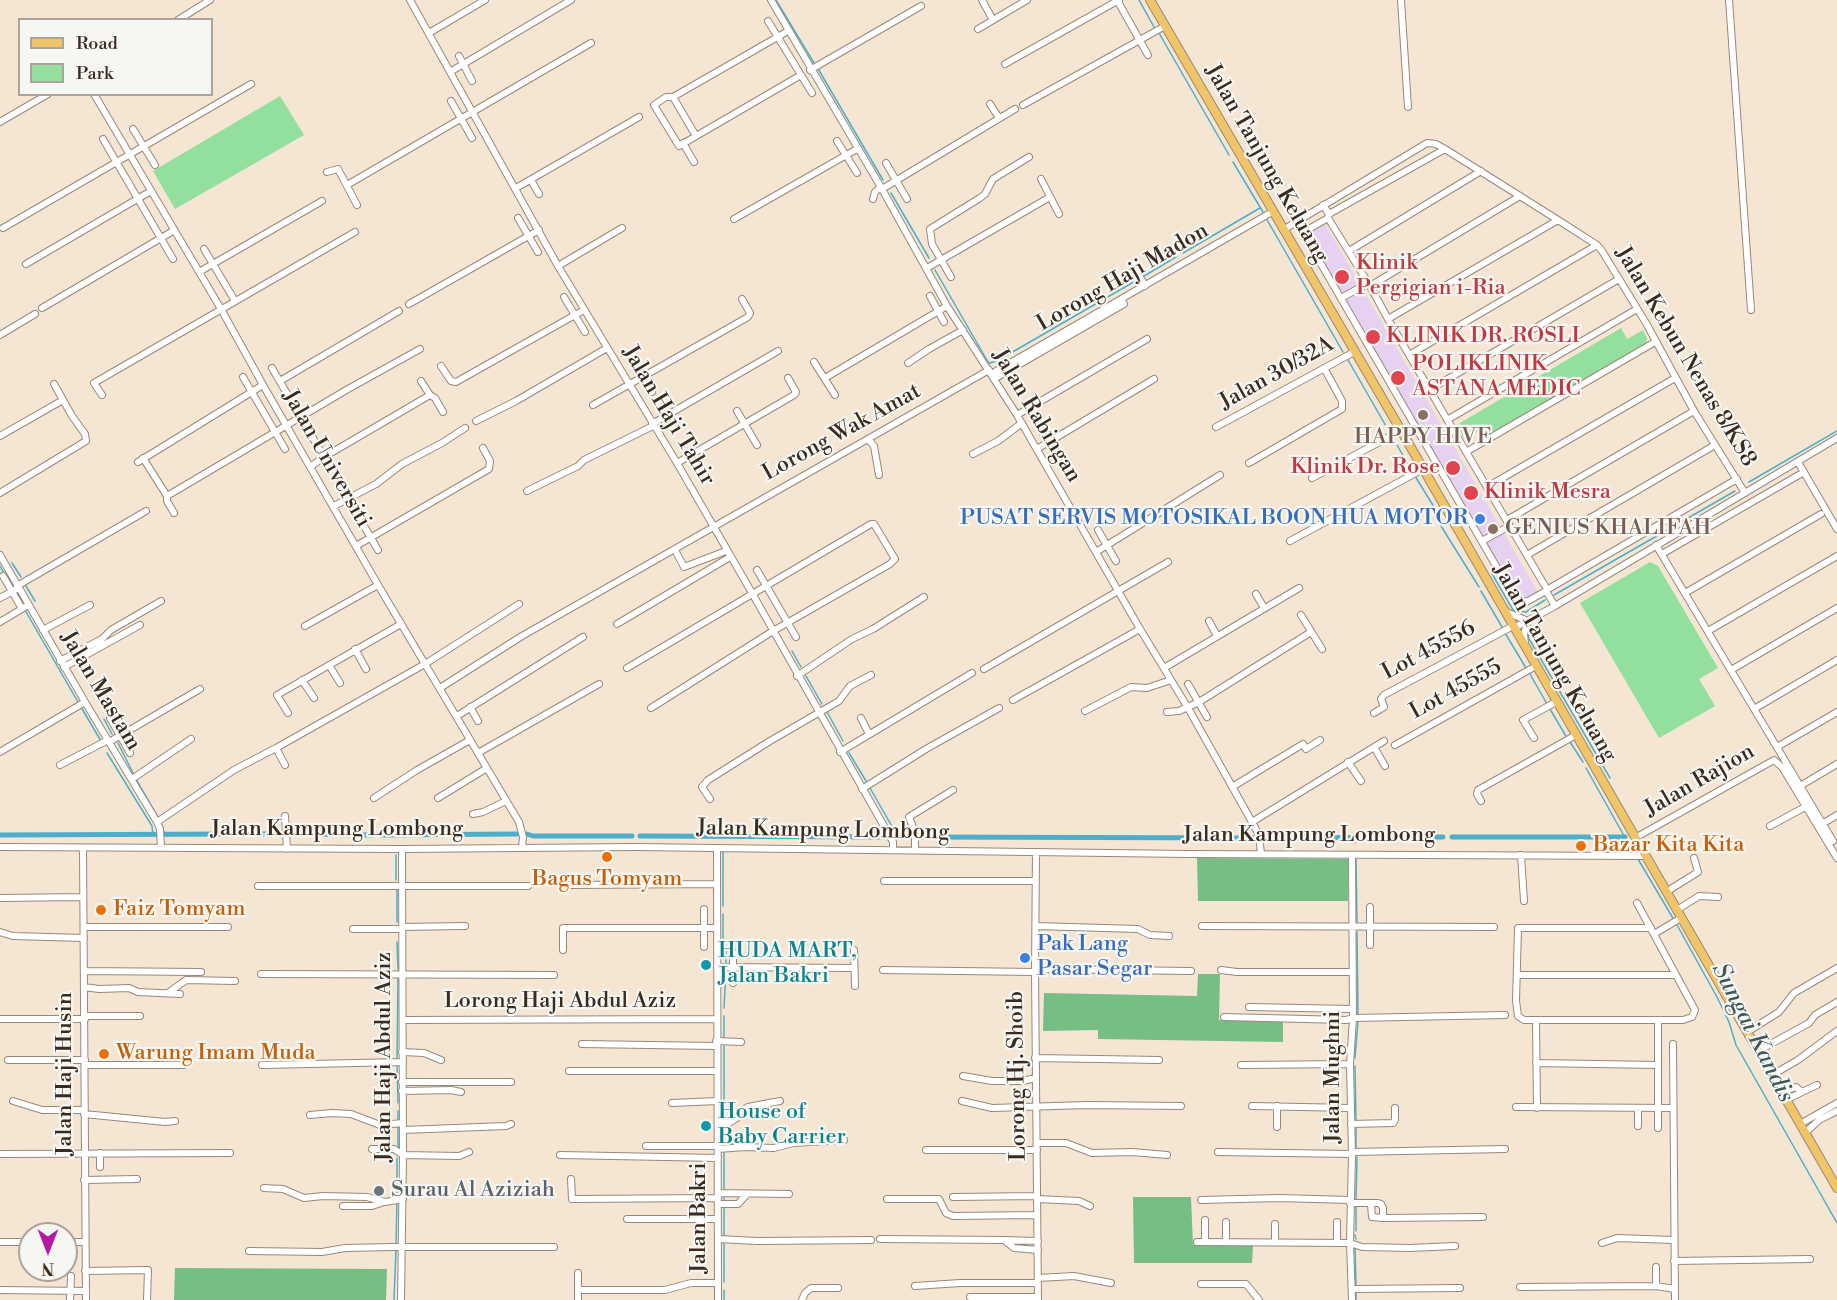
<!DOCTYPE html>
<html>
<head>
<meta charset="utf-8">
<style>
	body { margin:0 }
	#map { position:relative; width:1837px; height:1300px; overflow:hidden; background:#f5e6d4; font-family:"Libre Bodoni",serif }
	canvas { display:block }
	.legend { position:absolute; left:18px; top:18px; width:195px; height:78px; box-sizing:border-box; background:#f6f6f2; border:2px solid #aba49d; margin:0; padding:8px 10px; list-style:none; font-size:18px; color:#3b2a1e }
	.legend li { display:flex; align-items:center; gap:12px; height:30px }
	.legend b { width:30px; border:2px solid #aba49d }
	.north { position:absolute; left:18px; top:1222px; width:60px; height:60px; box-sizing:border-box; background:#f6f6f2; border:2px solid #aba49d; border-radius:50%; rotate:180deg; font-size:16px; font-weight:700; line-height:24px; text-align:center; color:#3b2a1e }
	.north::after { content:''; display:block; margin:auto; width:21px; height:27px; background:#b5179e; clip-path:polygon(50% 0,100% 100%,50% 72%,0 100%) }
</style>
</head>
<body>
<div id="map">
<canvas width="1837" height="1300"></canvas>
<ul class="legend">
<li><b style="height:8px;background:#f0c469"></b>Road</li>
<li><b style="height:16px;background:#93df9d"></b>Park</li>
</ul>
<div class="north">N</div>
</div>
<script>
const g = document.querySelector('canvas').getContext('2d');
g.lineJoin = 'round';
function paint(path, color) {
  g.fillStyle = color;
  g.fill(path, 'evenodd');
}
function toPath(rows) {
  const path = new Path2D();
  for (const r of rows) {
    path.moveTo(r[0], r[1]);
    for (let i = 2; i < r.length; i += 2) path.lineTo(r[i], r[i + 1]);
  }
  return path;
}
function stroke(path, color, width, dash) {
  g.strokeStyle = color;
  g.lineWidth = width;
  g.lineCap = dash ? 'butt' : 'round';
  g.setLineDash(dash || []);
  g.stroke(path);
}
function label(font, color, halo, rows, align = 'center') {
  g.font = font + ' "Libre Bodoni",serif';
  g.lineWidth = 4.5;
  g.setLineDash([]);
  g.textBaseline = 'middle';
  g.strokeStyle = halo;
  g.fillStyle = color;
  for (const [text, x, y, turn = 0] of rows) {
    g.save();
    g.translate(x, y);
    g.rotate((+turn || 0) * Math.PI / 180);
    g.textAlign = isNaN(turn) ? turn : align;
    if (halo) g.strokeText(text, 0, 0);
    g.fillText(text, 0, 0);
    g.restore();
  }
}
const built = toPath([
	[1324,222,1538,592,1523,600,1515,596,1308,237,1310,230]
]);
const green = toPath([
	[280,96,304,135,175,209,153,171],
	[1621,328,1627,339,1643,330,1647,338,1646,344,1483,440,1478,431,1464,438,1458,428,1460,423],
	[1650,562,1658,566,1718,668,1699,679,1715,706,1659,738,1580,603]
]);
const forest = toPath([
	[1197,858,1348,859,1348,901,1198,901],
	[1198,974,1220,974,1219,1020,1283,1022,1283,1042,1098,1039,1098,1030,1043,1031,1044,993,1197,996],
	[1133,1197,1191,1197,1193,1245,1253,1245,1252,1263,1134,1263],
	[175,1268,387,1269,386,1300,174,1300]
]);
const stream = toPath([
	[776,0,814,63],
	[1139,0,1154,27],
	[1159,33,1229,155],
	[817,67,883,180],
	[1233,162,1263,212],
	[891,193,929,258],
	[1266,218,1343,352],
	[1183,253,1260,208],
	[935,270,988,362,990,363,997,361,1137,280],
	[1144,276,1176,257],
	[1348,360,1390,433],
	[1392,438,1395,442],
	[1397,445,1412,471],
	[1415,476,1434,507,1441,526,1479,587],
	[1749,482,1837,431],
	[12,563,21,577],
	[0,566,5,575],
	[1491,572,1513,610,1526,612,1545,600],
	[26,586,35,601],
	[1481,591,1502,627],
	[1554,595,1735,491],
	[25,610,78,702],
	[1532,628,1528,637,1610,778],
	[1505,633,1526,668],
	[792,651,801,667],
	[1530,674,1547,704],
	[806,676,822,704],
	[81,707,101,741],
	[1550,709,1567,738],
	[827,712,843,741],
	[104,719,112,734],
	[1570,742,1583,762],
	[118,743,134,775],
	[107,753,152,826,153,835],
	[849,753,866,781],
	[1586,768,1632,850],
	[136,779,159,819],
	[870,788,898,837],
	[161,823,165,835],
	[1355,838,1355,843],
	[723,851,723,906],
	[396,855,396,880],
	[1356,859,1357,922],
	[1638,859,1674,920],
	[397,890,397,922],
	[723,914,723,941,726,947,726,963],
	[1677,925,1717,997,1729,1022,1736,1045,1837,1223],
	[1357,932,1358,1014],
	[397,942,398,969],
	[724,1008,726,971],
	[724,1016,724,1037],
	[724,1046,724,1119],
	[1355,1058,1358,1021],
	[397,1060,398,978],
	[397,1064,398,1103],
	[1355,1066,1356,1121],
	[398,1111,398,1122],
	[1356,1126,1356,1148],
	[398,1127,398,1147],
	[724,1127,724,1136],
	[724,1144,724,1145],
	[724,1153,724,1189],
	[397,1197,397,1158],
	[724,1197,724,1200],
	[1356,1199,1357,1157],
	[724,1208,724,1235],
	[1356,1231,1356,1206],
	[1355,1235,1356,1239],
	[724,1244,724,1282],
	[396,1245,397,1201],
	[1355,1248,1356,1285],
	[724,1290,724,1300],
	[1356,1290,1356,1300],
	[394,1300,396,1249]
]);
const canal = toPath([
	[241,834,283,834],
	[292,834,373,835],
	[527,834,533,836,632,836],
	[0,835,234,834],
	[381,835,517,834],
	[640,836,885,837],
	[895,837,910,837],
	[919,837,1255,838],
	[1452,837,1625,837],
	[1265,838,1443,837]
]);
const minor = toPath([
	[410,0,558,266,677,463,752,593,893,842,893,850],
	[771,0,882,189,947,306,1017,415,1140,629,1188,708,1252,822,1259,835,1261,854],
	[982,0,993,20],
	[1117,0,1148,55],
	[1401,0,1408,107],
	[1729,0,1751,310],
	[178,20,210,0],
	[768,21,812,93],
	[978,29,1027,0],
	[429,33,485,0],
	[459,56,472,81],
	[1005,64,1119,0],
	[810,70,921,6],
	[450,72,571,0],
	[94,94,221,309,263,385,378,585,519,822,523,837,522,847],
	[672,97,666,97,654,105,679,146,801,75],
	[451,101,472,138],
	[990,104,999,118],
	[1023,105,1165,26],
	[0,122,48,94],
	[133,129,155,165],
	[696,136,673,97,788,31],
	[103,139,173,259],
	[837,141,857,173],
	[683,143,694,162],
	[886,163,907,199],
	[327,172,338,169,357,205],
	[1041,179,1059,214],
	[531,180,539,194],
	[347,185,591,43],
	[516,188,639,117],
	[882,189,1015,109],
	[873,199,875,192,881,187],
	[1323,205,1329,214,1328,218,1309,229,1306,238,1379,364,1514,597,1523,602,1528,601,1546,591,1555,606],
	[1329,214,1445,149],
	[518,218,538,252],
	[1328,218,1370,286,1388,319,1545,586],
	[734,219,857,149],
	[3,228,251,84],
	[1283,230,1427,143,1436,144,1445,149,1558,220,1597,245,1602,251,1646,323,1694,411,1745,493],
	[204,249,235,301],
	[1349,251,1481,171],
	[26,264,151,191],
	[1133,264,1145,286],
	[558,266,622,228],
	[927,268,1050,197],
	[199,272,322,201],
	[951,277,932,244,930,229,980,198,985,194,993,179,1029,157],
	[1370,286,1520,196],
	[930,296,944,322],
	[564,297,585,332],
	[1341,298,1363,286],
	[409,304,539,230],
	[42,308,173,231],
	[1388,319,1558,220],
	[0,335,35,314],
	[1409,355,1597,245],
	[814,362,835,395],
	[635,363,652,392],
	[908,363,929,349,963,330],
	[441,366,451,381,456,382,584,310],
	[272,368,324,457],
	[991,374,1272,212],
	[243,377,285,449],
	[825,378,947,306],
	[994,379,1124,304,1121,299],
	[280,381,399,311],
	[421,381,430,395],
	[1429,390,1619,279],
	[102,395,94,383,355,232],
	[593,405,748,317,750,313,742,299],
	[1028,408,1048,442],
	[737,411,757,445],
	[1017,415,1147,339],
	[1447,420,1637,309],
	[476,421,516,401,607,348],
	[652,424,778,351],
	[1216,427,1354,352],
	[0,436,63,400],
	[869,440,874,446,879,475],
	[1037,449,1154,379],
	[1466,452,1655,342],
	[973,454,998,441,1022,423],
	[143,458,167,496],
	[138,462,263,385],
	[1798,462,1837,529],
	[677,463,794,395,796,392,788,378],
	[1249,463,1342,409,1342,401,1324,368],
	[310,467,324,457,430,395,435,398,443,412],
	[1312,478,1400,431],
	[1487,487,1675,378],
	[527,491,578,466,584,460,653,426],
	[0,493,86,441,85,434,72,416,54,384],
	[334,506,376,484,402,464,442,443,465,428],
	[174,513,167,501,167,496,348,389,420,349],
	[360,519,378,550],
	[1507,520,1694,411],
	[1098,530,1116,561],
	[1290,541,1423,469],
	[1482,541,1504,529],
	[1656,545,1833,841],
	[356,546,489,469,490,461,483,448],
	[675,550,684,567,726,551],
	[1096,552,1220,475],
	[1662,554,1804,472],
	[0,555,85,702,157,822,160,829,161,848],
	[1527,555,1715,445],
	[757,570,796,637],
	[3,576,21,607],
	[17,586,146,511],
	[1550,588,1737,479],
	[1685,593,1821,514],
	[1256,594,1264,608],
	[0,598,15,590],
	[1506,612,1528,621],
	[1301,615,1322,649],
	[1209,621,1217,636],
	[0,622,25,607],
	[617,624,730,557],
	[305,626,378,585],
	[1514,628,1555,606,1837,438],
	[43,630,90,605],
	[1708,631,1837,556],
	[1525,643,1524,634,1528,621],
	[355,649,366,669],
	[60,661,102,639,111,630,161,601],
	[329,665,340,683],
	[64,667,140,625],
	[627,668,871,524,874,524,895,559,890,564,773,631,651,708],
	[1164,668,1299,588],
	[984,669,1168,562],
	[1731,670,1837,608],
	[797,676,852,639,873,629,924,597],
	[302,680,314,698],
	[1188,684,1207,717],
	[440,688,522,636,989,370],
	[1013,700,1140,629],
	[470,707,478,721],
	[1754,709,1837,660],
	[1085,711,1131,687,1147,688,1171,680],
	[1167,712,1179,711,1199,702,1311,632],
	[288,713,277,695,401,624],
	[1374,713,1384,707,1381,699,1384,695,1513,626],
	[457,716,583,637],
	[110,718,130,753],
	[861,718,869,734],
	[1534,738,1523,720,1556,702],
	[109,742,200,689],
	[1395,745,1536,666],
	[1374,747,1385,766],
	[1777,747,1837,712],
	[276,748,285,765],
	[0,752,85,702],
	[840,752,972,673],
	[478,753,599,684],
	[1348,762,1361,781],
	[60,765,108,740],
	[132,779,191,739],
	[1800,786,1837,764],
	[1232,787,1303,744,1306,749,1320,740],
	[862,789,926,749,999,708],
	[374,798,417,770,470,740],
	[438,798,487,768],
	[710,799,702,787,708,780,770,741,839,701,850,686,871,675],
	[1481,801,1477,794,1478,790,1576,735],
	[473,814,483,812,506,801],
	[285,816,287,849],
	[157,822,234,770,276,748,425,664,519,604],
	[1252,822,1384,741],
	[1822,824,1837,815],
	[1770,826,1805,807],
	[1635,838,1774,760,1782,767,1837,858],
	[0,847,402,849,635,847,1188,854,1646,856],
	[83,848,86,1300],
	[717,848,718,1300],
	[915,850,915,832,909,817,953,790],
	[1036,852,1035,972,1038,1300],
	[1352,855,1353,1018,1350,1064,1352,1154,1350,1243,1352,1300],
	[1521,855,1524,901],
	[884,881,1035,881],
	[569,885,716,884],
	[258,886,528,886],
	[1666,892,1698,872,1694,858],
	[0,898,83,897],
	[1637,903,1695,1010,1692,1017,1683,1020,1524,1020,1518,1016,1516,1001,1518,928,1651,928],
	[1370,907,1370,945],
	[704,909,704,947],
	[1677,910,1699,896,1718,897],
	[1036,926,1138,929,1150,935,1169,936],
	[1202,926,1494,927],
	[84,927,228,927],
	[402,927,465,926],
	[353,929,402,929],
	[0,932,13,936,84,938],
	[1654,934,1681,918],
	[563,950,563,928,716,928],
	[854,950,855,986],
	[733,952,733,983],
	[717,967,854,968],
	[1035,969,1191,971],
	[883,970,1035,972],
	[1221,970,1237,972,1352,972],
	[84,971,201,972],
	[261,974,554,975],
	[1518,975,1676,975],
	[84,987,99,989,129,988,138,992,180,994],
	[168,993,186,980,235,981],
	[1249,1007,1352,1009],
	[85,1016,140,1016],
	[1224,1017,1346,1020,1353,1018,1505,1015],
	[0,1019,85,1019],
	[403,1020,717,1019],
	[1536,1020,1537,1108],
	[1658,1020,1658,1128],
	[1747,1032,1779,1012,1794,993,1837,968],
	[716,1041,741,1042],
	[582,1044,716,1046],
	[1673,1044,1675,1300],
	[1758,1051,1809,1023,1815,1015,1837,1002],
	[402,1052,424,1053,441,1060],
	[1035,1058,1159,1060],
	[8,1060,85,1060],
	[1536,1063,1657,1065],
	[85,1065,184,1065],
	[262,1065,403,1062],
	[1241,1065,1350,1064],
	[569,1071,717,1071],
	[1772,1075,1798,1060,1837,1031],
	[963,1076,992,1081,1022,1081,1036,1078],
	[402,1082,511,1082],
	[402,1091,451,1090,461,1092],
	[1782,1092,1796,1087,1802,1092,1786,1100],
	[1802,1092,1817,1085],
	[13,1101,42,1110,84,1110],
	[962,1101,992,1108,1086,1105,1181,1106],
	[672,1103,717,1101],
	[1252,1106,1351,1108],
	[1277,1106,1277,1127],
	[1516,1107,1673,1108],
	[1638,1108,1638,1126],
	[84,1114,165,1122,175,1121],
	[310,1115,332,1113,351,1114,380,1125,403,1123],
	[718,1123,729,1123,740,1116,742,1111,748,1107,780,1101],
	[1351,1124,1393,1123,1395,1120,1395,1108],
	[1800,1124,1837,1103],
	[403,1130,506,1126,511,1124],
	[1805,1133,1819,1120,1837,1111],
	[718,1140,733,1140,746,1147],
	[1038,1143,1066,1143,1092,1153,1132,1152,1167,1155],
	[646,1146,718,1146],
	[372,1149,394,1149,403,1155,459,1156,469,1152],
	[718,1149,745,1147,774,1148,793,1143,844,1140],
	[926,1150,1037,1150],
	[1218,1152,1352,1154],
	[1352,1152,1505,1149],
	[100,1153,100,1167],
	[0,1154,230,1153],
	[560,1155,718,1158],
	[571,1179,572,1199,718,1198],
	[84,1180,137,1179],
	[264,1188,283,1189,304,1198,323,1196,367,1197,385,1202,403,1199],
	[718,1193,789,1194],
	[953,1197,1037,1196],
	[887,1199,939,1199,946,1213,953,1216,1037,1215],
	[1037,1199,1079,1201,1090,1206],
	[1201,1200,1279,1198,1350,1200],
	[1350,1203,1378,1203,1381,1204,1383,1208,1383,1218,1372,1217,1371,1204],
	[718,1204,738,1204,747,1194],
	[343,1206,372,1206,384,1202],
	[1383,1218,1483,1217],
	[627,1219,718,1219],
	[1205,1220,1205,1242],
	[1337,1222,1337,1243],
	[719,1239,757,1241,871,1240],
	[880,1239,1004,1240,1014,1248,1038,1250],
	[1004,1240,1038,1241],
	[0,1242,30,1242],
	[66,1242,85,1242],
	[1197,1242,1350,1243,1362,1247,1410,1248,1455,1246],
	[1226,1242,1226,1222],
	[1275,1242,1275,1224],
	[1602,1243,1617,1238,1673,1240],
	[249,1251,322,1252,345,1248,393,1247,554,1247],
	[1674,1261,1810,1259],
	[85,1271,148,1270,147,1300],
	[578,1273,578,1300],
	[1038,1278,1074,1276,1111,1283],
	[1201,1284,1246,1284,1259,1300],
	[915,1286,960,1283,1038,1283],
	[1656,1286,1656,1267],
	[1520,1287,1656,1286,1675,1289],
	[1352,1289,1460,1288],
	[0,1290,86,1291],
	[578,1290,665,1290,691,1283,718,1283],
	[970,1297,1038,1297],
	[70,1300,71,1276],
	[401,1300,403,1155,402,849],
	[802,1300,805,1293,811,1288,838,1288]
]);
const major = toPath([
	[1150,0,1406,439,1837,1188]
]);
const markers = [
	[1342,277,8,"#e0444e"],
	[1373,337,8,"#e0444e"],
	[1398,378,8,"#e0444e"],
	[1423,415,6,"#8d6e63"],
	[1453,468,8,"#e0444e"],
	[1471,493,8,"#e0444e"],
	[1480,519,6,"#3f7fe0"],
	[1493,529,6,"#8d6e63"],
	[1581,846,6,"#e8710a"],
	[607,857,6,"#e8710a"],
	[101,910,6,"#e8710a"],
	[1025,958,6,"#3f7fe0"],
	[706,965,6,"#0f9aa8"],
	[104,1054,6,"#e8710a"],
	[706,1126,6,"#0f9aa8"],
	[379,1191,6,"#6b7280"]
];
const streetNames = [
	["Jalan Tanjung Keluang",1266,164,60],
	["Lorong Haji Madon",1123,278,-30],
	["Jalan Kebun Nenas 8/KS8",1685,357,59],
	["Jalan 30/32A",1277,374,-29],
	["Jalan Haji Tahir",668,416,59],
	["Jalan Rabingan",1036,416,59],
	["Lorong Wak Amat",842,433,-29],
	["Jalan Universiti",326,459,60],
	["Lot 45556",1429,651,-28],
	["Jalan Tanjung Keluang",1554,663,60],
	["Lot 45555",1456,690,-29],
	["Jalan Mastam",100,691,59],
	["Jalan Rajion",1700,781,-30],
	["Jalan Kampung Lombong",337,830],
	["Jalan Kampung Lombong",823,831,1],
	["Jalan Kampung Lombong",1309,836],
	["Lorong Haji Abdul Aziz",560,1002],
	["Jalan Haji Abdul Aziz",385,1057,-90],
	["Jalan Haji Husin",66,1074,-90],
	["Lorong Hj. Shoib",1018,1076,-91],
	["Jalan Mughni",1334,1077,-90],
	["Jalan Bakri",700,1218,-90]
];
const healthNames = [
	["Klinik",1356,264],
	["Pergigian i-Ria",1356,289],
	["KLINIK DR. ROSLI",1386,337],
	["POLIKLINIK",1412,365],
	["ASTANA MEDIC",1412,390],
	["Klinik Dr. Rose",1440,468,"right"],
	["Klinik Mesra",1484,493]
];
const educationNames = [
	["HAPPY HIVE",1423,438],
	["GENIUS KHALIFAH",1505,529,"left"]
];
const shopNames = [
	["PUSAT SERVIS MOTOSIKAL BOON HUA MOTOR",1468,519],
	["Pak Lang",1037,945,"left"],
	["Pasar Segar",1037,970,"left"]
];
const foodNames = [
	["Bazar Kita Kita",1593,846],
	["Bagus Tomyam",607,880,"center"],
	["Faiz Tomyam",113,910],
	["Warung Imam Muda",116,1054]
];
const cultureNames = [
	["HUDA MART,",718,952],
	["Jalan Bakri",718,977],
	["House of",718,1113],
	["Baby Carrier",718,1138]
];
const worshipNames = [
	["Surau Al Aziziah",391,1191]
];
const waterNames = [
	["Sungai Kandis",1752,1033,63]
];
paint(built, '#e6d2f0');
paint(green, '#93df9d');
paint(forest, '#76be84');
stroke(stream, '#4caecb', 1.5);
stroke(canal, '#4caecb', 5);
stroke(minor, '#988879', 8);
stroke(major, '#988879', 10);
stroke(minor, '#fff', 6);
stroke(major, '#f0c469', 8);
for (const [x, y, r, color] of markers) {
  const dot = new Path2D();
  dot.arc(x, y, r, 0, 2 * Math.PI);
  g.fillStyle = color;
  g.fill(dot);
  stroke(dot, '#f6f6f2', 2);
}
label('22px', '#3b2a1e', '#f6f6f2', streetNames);
label('22px', '#be3a42', '#f6f6f2', healthNames, 'left');
label('22px', '#785e54', '#f6f6f2', educationNames);
label('22px', '#366cbe', '#f6f6f2', shopNames, 'right');
label('22px', '#c56008', '#f6f6f2', foodNames, 'left');
label('22px', '#0d838f', '#f6f6f2', cultureNames, 'left');
label('22px', '#5b616d', '#f6f6f2', worshipNames, 'left');
label('italic 24px', '#41585b', '#f6f6f2', waterNames);
</script>
</body>
</html>
